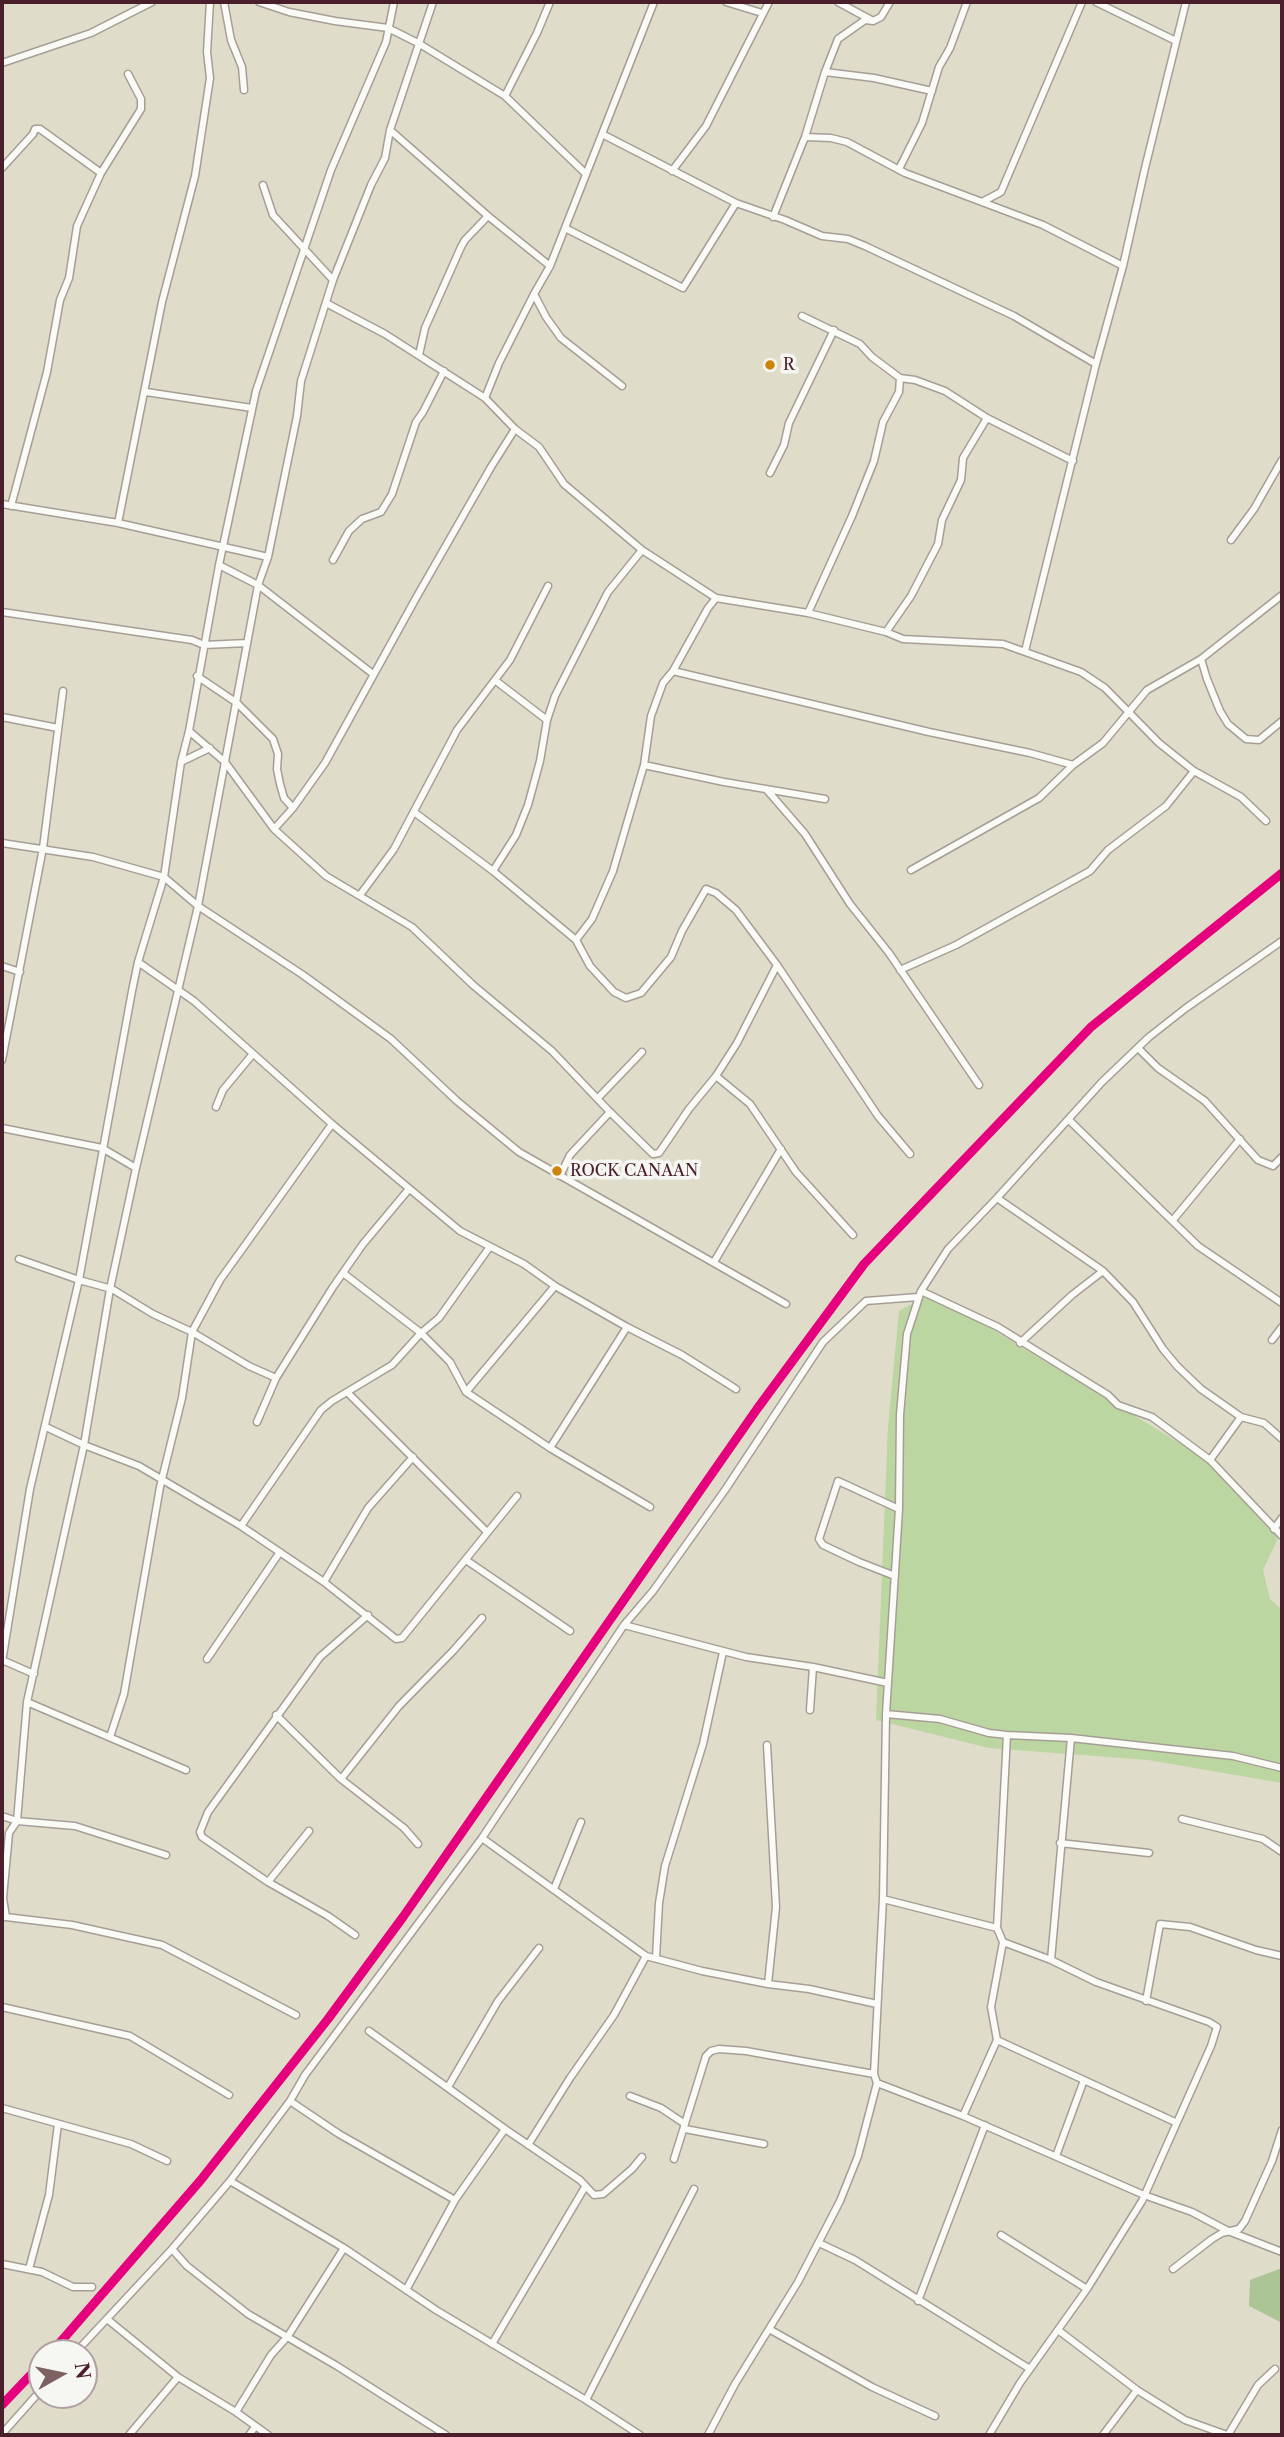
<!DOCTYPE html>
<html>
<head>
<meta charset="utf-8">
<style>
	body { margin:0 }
	#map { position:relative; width:1284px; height:2437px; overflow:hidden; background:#e0dcca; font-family:"Libre Caslon Text",serif }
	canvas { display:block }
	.frame { position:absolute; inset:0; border:4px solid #4a1f2b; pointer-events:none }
	.north { position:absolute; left:28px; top:2339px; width:70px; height:70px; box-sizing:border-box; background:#f6f6f2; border:2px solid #b1a0a2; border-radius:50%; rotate:81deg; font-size:19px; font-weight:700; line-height:28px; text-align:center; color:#4a1f2b }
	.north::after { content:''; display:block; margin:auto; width:24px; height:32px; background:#7e6163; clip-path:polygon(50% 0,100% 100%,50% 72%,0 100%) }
</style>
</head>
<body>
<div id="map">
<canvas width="1284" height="2437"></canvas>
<div class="frame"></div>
<div class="north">N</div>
</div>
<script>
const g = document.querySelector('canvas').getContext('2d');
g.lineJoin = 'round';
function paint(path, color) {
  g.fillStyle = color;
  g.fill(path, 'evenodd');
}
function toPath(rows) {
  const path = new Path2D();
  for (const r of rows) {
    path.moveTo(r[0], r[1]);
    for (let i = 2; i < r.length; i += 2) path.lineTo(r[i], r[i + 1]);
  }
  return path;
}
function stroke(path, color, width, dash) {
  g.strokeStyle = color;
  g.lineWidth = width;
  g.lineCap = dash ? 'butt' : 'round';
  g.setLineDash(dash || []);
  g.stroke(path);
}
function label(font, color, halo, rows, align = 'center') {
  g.font = font + ' "Libre Caslon Text",serif';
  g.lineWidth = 7;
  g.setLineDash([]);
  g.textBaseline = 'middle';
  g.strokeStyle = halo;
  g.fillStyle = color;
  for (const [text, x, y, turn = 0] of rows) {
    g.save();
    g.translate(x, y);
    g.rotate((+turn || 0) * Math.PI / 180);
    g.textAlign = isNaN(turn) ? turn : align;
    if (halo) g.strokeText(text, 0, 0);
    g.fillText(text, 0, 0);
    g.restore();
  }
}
const green = toPath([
	[932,1293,1201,1456,1278,1538,1263,1570,1270,1599,1282,1610,1282,1783,1148,1760,989,1748,876,1720,888,1426,899,1311]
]);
const forest = toPath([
	[1282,2268,1282,2323,1249,2306,1250,2280]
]);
const minor = toPath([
	[224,2,231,40,242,67,244,90],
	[259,2,289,12,335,21,388,28,418,43,505,96,585,173],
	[726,2,762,13],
	[838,2,873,21,881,17,890,2],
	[1096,2,1176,41],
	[2,63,91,33,152,2],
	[825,72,874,78,932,91],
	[505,96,537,33,550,2],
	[390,130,488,216,550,266],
	[602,134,736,203,785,220,822,236,848,239,865,246,1014,316,1096,364],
	[805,137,831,138,847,142,905,173,1043,225,1123,266],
	[2,168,33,134,35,129,40,129,101,173],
	[899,169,922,123,939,67,950,48,967,2],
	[672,171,706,126,769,2],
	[263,185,273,215,333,280],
	[982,202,1001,192,1082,2],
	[773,217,805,137,825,72,838,39,865,20,873,21],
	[565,228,683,288,736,203],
	[534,294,499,363,485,398,515,429,539,447,564,484,642,550,716,598,808,613,886,632,903,639,1003,644,1081,672,1105,688,1159,743,1194,771],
	[326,303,385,334,485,398],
	[802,316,860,344,872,357,900,378,915,380,945,391,987,418,1073,461],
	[419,355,425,328,461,247,465,240,488,216],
	[622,386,561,338,546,317,534,294,550,266,654,2],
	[146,392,252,408],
	[770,473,784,445,789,423,834,330],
	[2,504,118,523,268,557],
	[11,506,47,372,60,300,69,278,77,226,101,173,141,109,141,99,128,74],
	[118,523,162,302,195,176,210,78,207,52,210,2],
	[1231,540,1254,509,1282,460],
	[333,560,349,531,362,519,381,512,392,494,416,422,423,412,444,371],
	[219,565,258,585,373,674],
	[2,612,192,640,204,645,247,643],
	[808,613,852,516,874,461,883,422,899,392,900,378],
	[886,632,911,596,938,544,942,520,961,480,963,458,987,418],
	[1025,651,1096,364,1123,266,1145,168,1186,2],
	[1201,659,1207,679,1220,711,1228,724,1246,739,1259,740,1282,721],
	[673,671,929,732,1030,753,1073,765],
	[197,676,237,703,273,739,278,754,277,769,280,784,284,798,293,808],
	[496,681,547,720],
	[2,717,58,728],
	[189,731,225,762,274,829,326,876,412,927,473,985,552,1051,610,1112,653,1154,659,1153,689,1109,716,1076,737,1043,777,965],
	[181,762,210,748],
	[644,765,724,782,825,799],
	[767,790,805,834,850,904,889,953,979,1085],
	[414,812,493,871,576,940,590,966,614,992,626,998,641,993,671,957,682,931,706,889,716,893,736,910,777,965,878,1116,910,1154],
	[274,829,293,808,325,763,416,598,491,467,515,429],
	[2,843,93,857,164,877,198,906,303,975,391,1039,457,1101,519,1152,786,1304],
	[911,870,1039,798,1073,765,1103,743,1147,690,1201,659,1282,595],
	[493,871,516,835,528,805,540,761,547,720,555,696,608,592,642,550],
	[360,895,394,849,457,730,510,660,548,586],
	[576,940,592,919,613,871,644,765,651,716,663,683,673,671,708,608,716,598],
	[138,962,194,1001,332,1124,460,1231,524,1264,555,1286,627,1327,682,1355,736,1389],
	[2,966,20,972],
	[900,970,956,945,1090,871,1108,850,1166,806,1194,771,1241,797,1266,821],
	[1138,1048,1158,1068,1205,1101,1258,1160,1273,1166,1282,1157],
	[2,1060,43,848,63,691],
	[716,1076,750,1104,796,1172,853,1235],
	[598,1098,642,1052],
	[216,1107,223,1090,252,1055],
	[1069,1120,1198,1246,1282,1303],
	[2,1128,102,1148,136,1168],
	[560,1176,570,1155,610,1112],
	[997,1198,1103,1271,1133,1302,1163,1349,1177,1366,1201,1389,1241,1417,1264,1423,1282,1439],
	[1173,1220,1240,1139],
	[19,1259,79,1280,112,1289,153,1314,192,1332,249,1366,276,1378,333,1287,363,1244,409,1189],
	[714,1262,781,1149],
	[343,1273,421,1333,450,1362,466,1392,550,1448,650,1507],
	[921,1291,998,1327,1108,1395,1118,1405,1152,1417,1210,1460,1282,1536],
	[1272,1340,1282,1327],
	[1020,1343,1072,1295,1103,1271],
	[466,1392,555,1286],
	[348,1393,487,1532],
	[257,1422,276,1378],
	[46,1427,84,1445,139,1466,241,1526,324,1582,396,1639,402,1638,517,1496],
	[550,1448,627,1327],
	[1210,1460,1241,1417],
	[241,1526,321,1410,332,1401,392,1365,421,1333,439,1318,489,1248],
	[1274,1529,1282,1518],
	[466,1560,570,1631],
	[895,1576,859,1562,823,1545,819,1539,838,1481,899,1509],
	[324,1582,368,1508,413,1457],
	[624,1625,746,1657,813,1667,888,1683],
	[207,1659,280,1552],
	[2,1660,34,1674],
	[2,1662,30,1489,79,1280,132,991,138,962,164,877,181,762,189,731,219,565,256,391,331,170,386,42,394,2],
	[27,1702,186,1770],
	[810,1710,813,1667],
	[886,1714,940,1719,989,1733,1007,1735,1071,1738,1233,1756,1282,1768],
	[276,1715,341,1779,404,1828,418,1844],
	[110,1737,124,1694,160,1487,182,1398,192,1332,220,1280,332,1124],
	[767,1745,776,1907,768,1984],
	[341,1779,399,1706,453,1651,482,1618],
	[2,1816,17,1821,75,1826,166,1855],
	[1182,1819,1263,1839,1282,1852],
	[482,1838,646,1956,702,1971,768,1984,809,1989,877,2004],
	[1060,1843,1149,1853],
	[268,1882,309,1831],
	[554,1889,581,1822],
	[883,1899,997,1928],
	[2,1917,6,1917,3,1898,9,1833,17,1821,27,1702,84,1445,110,1289,136,1168,198,906,258,585,268,557,297,416,301,381,333,280,371,185,385,158,390,130,433,2],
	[6,1917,72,1925,162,1945,296,2015],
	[355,1935,328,1916,268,1882,202,1837,200,1832,208,1812,320,1657,368,1615],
	[656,1958,659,1903,665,1866,703,1744,723,1652],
	[1051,1960,1071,1738],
	[1146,2001,1160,1924,1190,1927,1256,1950,1282,1956],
	[2,2007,130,2036,229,2095],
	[369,2031,505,2129,580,2180,594,2195,603,2194,632,2169,642,2157],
	[997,2040,1175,2122],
	[877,2083,963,2116,1144,2195,1192,2212,1228,2231,1282,2252],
	[448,2087,498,2001,539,1948],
	[630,2096,661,2108,685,2124],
	[290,2101,339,2134,455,2200],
	[2,2108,131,2144,167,2161],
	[963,2116,997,2040,991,2007,1003,1942,997,1928,1007,1735],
	[685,2129,764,2144],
	[528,2145,570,2078,614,2015,646,1956],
	[1056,2156,1084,2080],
	[674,2159,706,2056,711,2051,719,2049,746,2051,874,2074],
	[230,2181,344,2248,436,2310,586,2400,640,2435],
	[1001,2235,1087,2289],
	[819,2243,855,2260,1030,2369],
	[172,2249,187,2266,248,2314,337,2366,446,2435],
	[2,2264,42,2272,73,2287,92,2287],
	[29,2269,49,2195,58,2124],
	[1173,2269,1212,2239,1222,2233,1239,2229,1245,2221,1272,2161,1282,2130],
	[406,2290,455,2200,505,2129],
	[918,2301,985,2125],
	[107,2319,178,2377,236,2412,268,2435],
	[769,2329,872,2387,935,2416],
	[1058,2330,1137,2390,1185,2420,1227,2435],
	[492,2344,585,2187],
	[75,2353,172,2249,230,2181,290,2101,305,2075,482,1838,624,1625,653,1591,725,1490,823,1342,866,1301,918,1297],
	[586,2400,694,2189],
	[236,2412,271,2355,288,2336,344,2248],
	[2,2434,42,2389],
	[129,2435,178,2377],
	[249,2435,255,2427],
	[708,2435,735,2384,798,2282,840,2201,858,2156,877,2083,874,2074,883,1899,886,1714,899,1509,900,1415,907,1334,921,1291,948,1249,997,1198,1102,1082,1149,1037,1186,1008,1282,941],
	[989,2435,1020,2383,1087,2289,1142,2201,1211,2046,1217,2027,1209,2022,1096,1982,1051,1960,1003,1942],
	[1103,2435,1137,2390],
	[1228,2435,1258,2385,1275,2369]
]);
const rail1 = toPath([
	[51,2353,200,2181,328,2019,403,1917,757,1409,864,1264,1091,1027,1282,873],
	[2,2405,42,2363]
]);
const markers = [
	[770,365,6,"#cc840b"],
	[557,1171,6,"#cc840b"]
];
const busNames = [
	["R",783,365],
	["ROCK CANAAN",570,1171]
];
paint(green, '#bcd6a1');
paint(forest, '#abc597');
stroke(minor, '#a69e96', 9);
stroke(minor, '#fafaf7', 6);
stroke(rail1, '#e5007d', 9);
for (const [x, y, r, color] of markers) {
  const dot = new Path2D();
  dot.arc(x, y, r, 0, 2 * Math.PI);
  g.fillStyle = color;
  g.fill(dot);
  stroke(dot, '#f6f6f2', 2.5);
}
label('16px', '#4a1f2b', '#f6f6f2', busNames, 'left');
</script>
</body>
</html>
